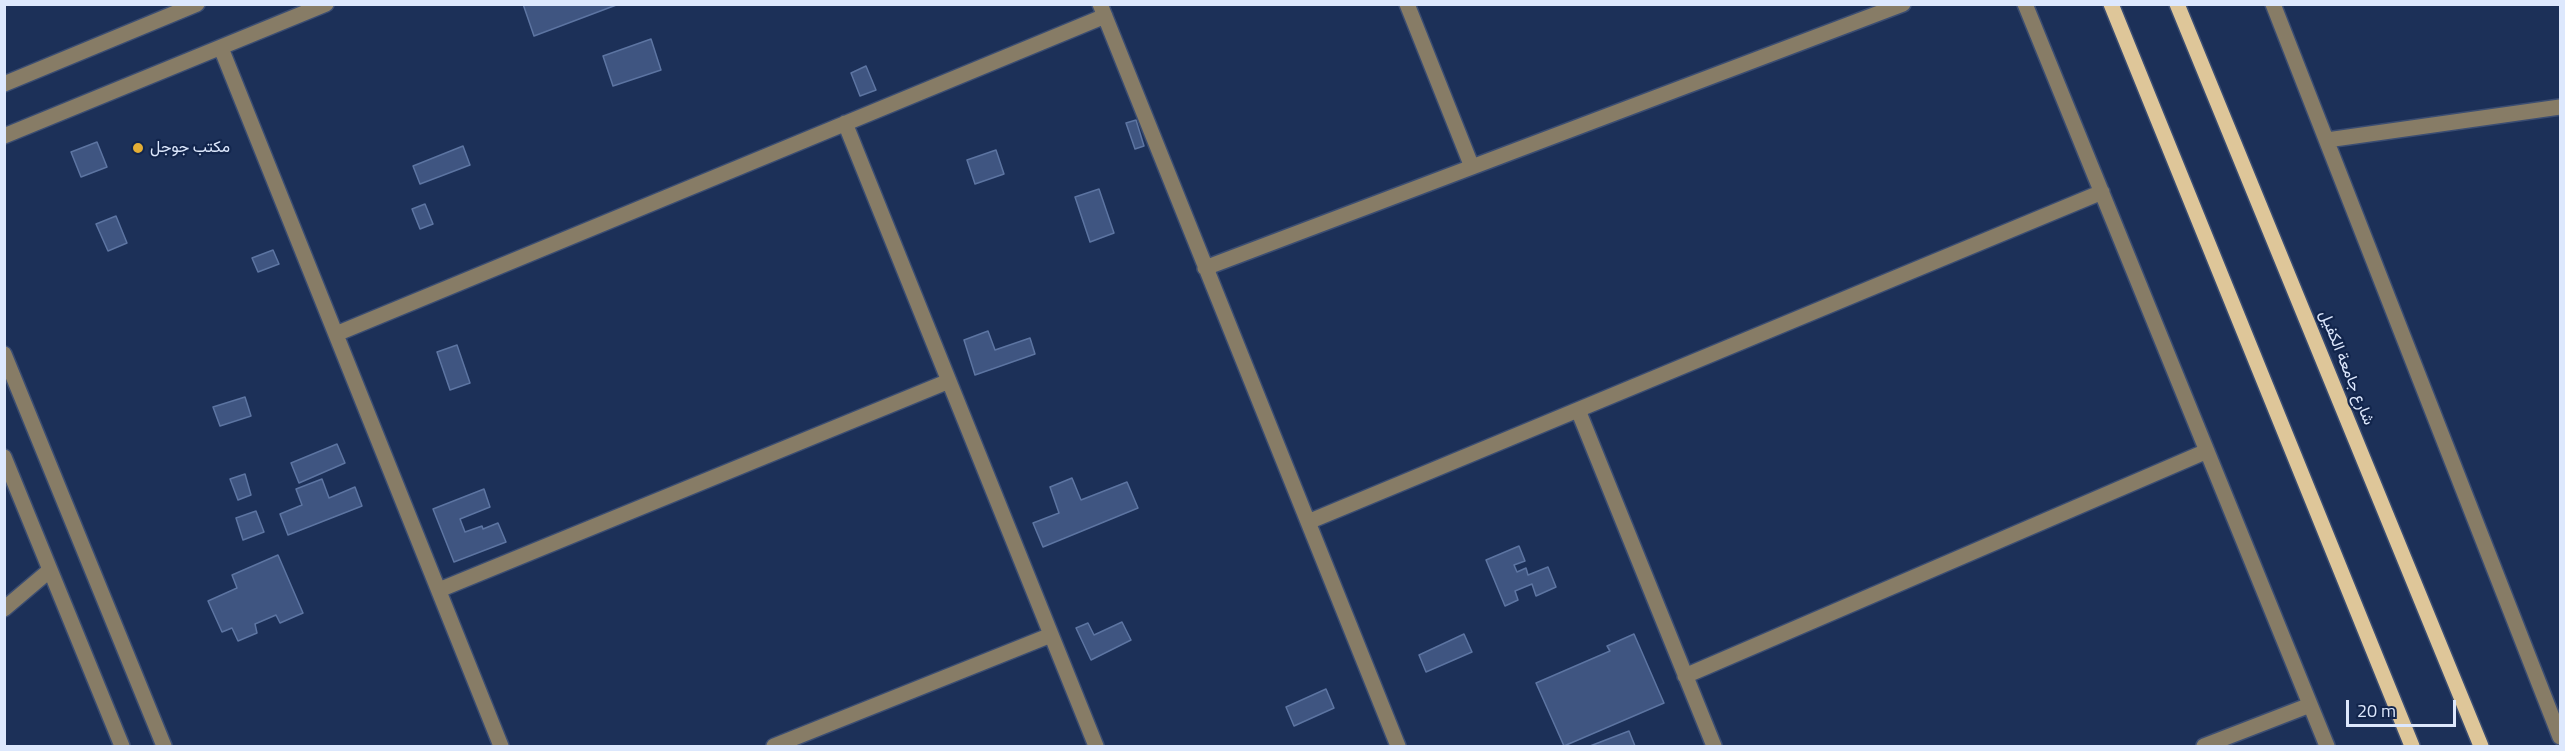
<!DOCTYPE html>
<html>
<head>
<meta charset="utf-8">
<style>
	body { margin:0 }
	#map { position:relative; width:2565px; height:751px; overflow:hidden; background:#1c3058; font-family:"Titillium Web",sans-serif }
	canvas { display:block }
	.frame { position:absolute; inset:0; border:6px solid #dde8fd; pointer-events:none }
	.scale { position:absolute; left:2346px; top:700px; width:110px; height:27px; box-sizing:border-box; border:3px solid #dde8fd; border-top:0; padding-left:8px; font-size:18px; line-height:21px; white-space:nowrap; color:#dde8fd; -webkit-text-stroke:4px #12254c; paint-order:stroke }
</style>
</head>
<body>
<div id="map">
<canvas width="2565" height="751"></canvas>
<div class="frame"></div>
<div class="scale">20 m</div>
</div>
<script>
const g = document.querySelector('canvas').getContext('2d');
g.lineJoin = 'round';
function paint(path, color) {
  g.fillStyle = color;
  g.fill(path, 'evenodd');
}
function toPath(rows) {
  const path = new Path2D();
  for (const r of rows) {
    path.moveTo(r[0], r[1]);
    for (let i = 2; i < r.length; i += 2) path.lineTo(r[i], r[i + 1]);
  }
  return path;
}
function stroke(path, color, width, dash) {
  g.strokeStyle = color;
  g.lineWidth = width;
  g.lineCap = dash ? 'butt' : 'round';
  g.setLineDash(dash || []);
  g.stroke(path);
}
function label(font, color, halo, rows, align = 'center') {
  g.font = font + ' "Titillium Web",Vazirmatn,sans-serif';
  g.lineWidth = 4.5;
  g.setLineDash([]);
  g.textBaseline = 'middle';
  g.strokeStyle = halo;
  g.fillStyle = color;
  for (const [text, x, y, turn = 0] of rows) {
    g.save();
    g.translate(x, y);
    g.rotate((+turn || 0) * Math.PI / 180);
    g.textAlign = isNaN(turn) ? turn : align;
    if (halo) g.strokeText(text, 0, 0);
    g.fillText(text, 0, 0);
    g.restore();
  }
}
const building = toPath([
	[523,4,619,4,534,36,523,4],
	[651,39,661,70,613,86,603,56,651,39],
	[866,66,876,90,860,96,851,73,866,66],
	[1136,120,1144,146,1135,149,1126,123,1136,120],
	[97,142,107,167,81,177,71,152,97,142],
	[463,146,470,165,420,184,413,166,463,146],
	[996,150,1004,174,975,184,967,160,996,150],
	[1099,189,1114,233,1090,242,1075,197,1099,189],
	[425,204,433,224,420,229,412,209,425,204],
	[116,216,127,243,108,251,96,224,116,216],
	[273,250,279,264,258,272,252,258,273,250],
	[988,331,995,350,1030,338,1035,354,975,375,964,340,988,331],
	[457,345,470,383,450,390,437,352,457,345],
	[245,397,251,416,220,426,213,407,245,397],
	[337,444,345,463,299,483,291,463,337,444],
	[245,474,251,495,238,500,230,479,245,474],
	[1072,478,1081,500,1127,482,1138,508,1043,547,1033,523,1059,513,1050,487,1072,478],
	[322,479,329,498,355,487,362,506,288,535,280,514,302,505,296,489,322,479],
	[484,489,490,507,460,519,465,532,482,526,483,529,498,523,506,542,454,562,433,509,484,489],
	[256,511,264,532,243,540,236,518,256,511],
	[1519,546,1525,561,1514,565,1517,572,1526,568,1528,575,1548,567,1556,587,1536,596,1532,584,1515,591,1518,600,1505,606,1486,560,1519,546],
	[278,555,303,613,280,623,276,615,255,624,257,633,238,641,232,628,222,632,208,601,237,588,232,575,278,555],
	[1122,622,1131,640,1091,660,1076,628,1088,623,1094,635,1122,622],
	[1464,634,1472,652,1426,672,1419,655,1464,634],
	[1634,634,1664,703,1564,746,1536,683,1610,651,1607,646,1634,634],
	[1326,689,1334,708,1294,726,1286,707,1326,689],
	[1629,731,1635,746,1590,746,1629,731]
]);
const minor = toPath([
	[1100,4,1398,746],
	[1407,4,1472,167],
	[2025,4,2327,746],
	[2273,4,2560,737],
	[221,48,501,746],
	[4,84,197,4],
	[845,123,1096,746],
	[4,136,326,4],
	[2327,140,2560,107],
	[1205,268,1903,4],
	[336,334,1105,16],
	[4,354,164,746],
	[1578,410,1714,746],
	[4,457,122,746],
	[1308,522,2102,192],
	[439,590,949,381],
	[4,609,50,570],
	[1685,676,2207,451],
	[774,746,1051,635],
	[2204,746,2310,705]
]);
const major = toPath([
	[2111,4,2412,746],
	[2177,4,2481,746]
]);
const markers = [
	[138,148,6,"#e4ae35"]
];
const poiNames = [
	["مكتب جوجل",150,148]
];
const streetNames = [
	["شارع جامعة الكفيل",2346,368,68]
];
paint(building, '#3f5581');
stroke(building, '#5d75a2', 1.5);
stroke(minor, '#3b4d72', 18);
stroke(major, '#3b4d72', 18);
stroke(minor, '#877c66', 15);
stroke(major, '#dec699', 15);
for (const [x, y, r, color] of markers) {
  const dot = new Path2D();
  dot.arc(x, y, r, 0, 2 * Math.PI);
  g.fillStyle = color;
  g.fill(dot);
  stroke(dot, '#12254c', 2);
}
label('16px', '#dde8fd', '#12254c', poiNames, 'left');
label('16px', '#dde8fd', '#12254c', streetNames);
</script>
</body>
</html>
